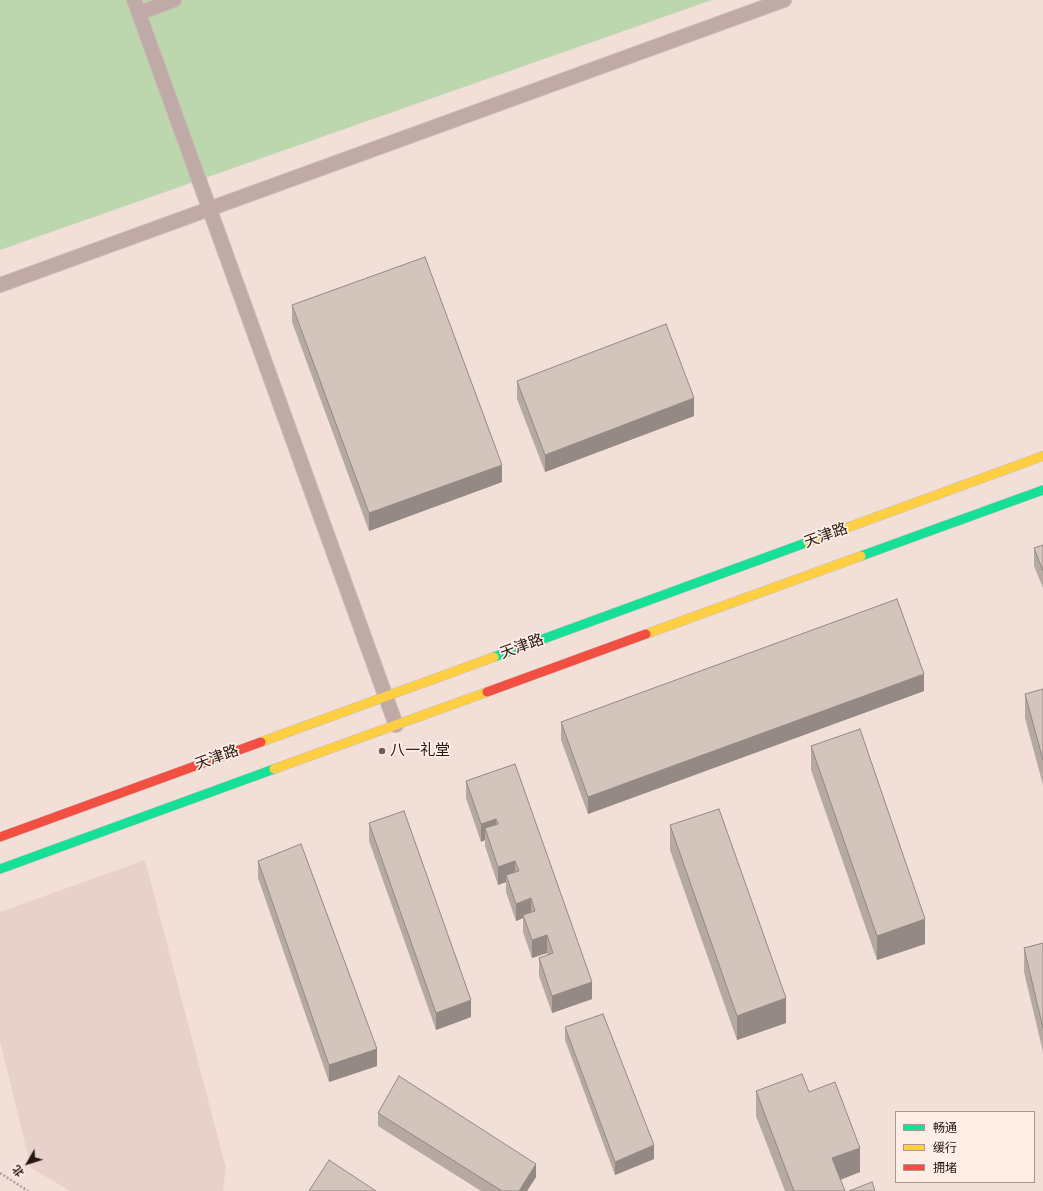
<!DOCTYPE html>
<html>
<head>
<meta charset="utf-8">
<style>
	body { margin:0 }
	#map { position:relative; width:1043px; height:1191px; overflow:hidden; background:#f2e0d8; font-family:Signika,"Noto Sans SC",sans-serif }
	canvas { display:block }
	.legend { position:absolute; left:895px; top:1111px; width:140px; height:72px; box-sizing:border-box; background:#feeee6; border:1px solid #a79890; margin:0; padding:5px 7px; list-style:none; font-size:12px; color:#241710 }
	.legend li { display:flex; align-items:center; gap:8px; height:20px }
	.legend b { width:20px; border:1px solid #a79890 }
	.north { position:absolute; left:8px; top:1143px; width:40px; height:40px; -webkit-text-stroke:3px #feeee6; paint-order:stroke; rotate:231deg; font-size:11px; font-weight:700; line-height:16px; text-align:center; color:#241710 }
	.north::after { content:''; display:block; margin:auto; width:14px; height:18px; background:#241710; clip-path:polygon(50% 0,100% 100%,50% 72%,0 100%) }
</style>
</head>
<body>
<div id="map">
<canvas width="1043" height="1191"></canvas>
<ul class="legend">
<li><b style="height:5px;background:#16e098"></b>畅通</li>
<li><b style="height:5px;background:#ffcf43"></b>缓行</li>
<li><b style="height:5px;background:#f24e42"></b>拥堵</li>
</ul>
<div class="north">北</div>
</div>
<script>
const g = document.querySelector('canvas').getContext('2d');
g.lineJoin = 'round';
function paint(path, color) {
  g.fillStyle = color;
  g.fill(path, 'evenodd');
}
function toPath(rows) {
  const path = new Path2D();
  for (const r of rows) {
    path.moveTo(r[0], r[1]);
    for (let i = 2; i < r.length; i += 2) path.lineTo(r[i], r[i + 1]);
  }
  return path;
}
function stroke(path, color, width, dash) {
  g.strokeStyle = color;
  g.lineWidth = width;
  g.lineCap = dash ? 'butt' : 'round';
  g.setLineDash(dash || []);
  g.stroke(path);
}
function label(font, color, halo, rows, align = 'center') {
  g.font = font + ' Signika,"Noto Sans SC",sans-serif';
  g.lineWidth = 3.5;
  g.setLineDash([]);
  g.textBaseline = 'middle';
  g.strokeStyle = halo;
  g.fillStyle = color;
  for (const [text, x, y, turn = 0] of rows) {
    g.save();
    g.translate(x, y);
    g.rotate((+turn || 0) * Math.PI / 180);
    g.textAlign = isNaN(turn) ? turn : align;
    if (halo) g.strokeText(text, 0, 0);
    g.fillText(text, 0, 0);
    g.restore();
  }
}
const commercial = toPath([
	[145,860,226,1168,223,1191,70,1191,31,1168,0,1041,0,912]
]);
const green = toPath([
	[0,0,712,0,0,250]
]);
const path = toPath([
	[0,1173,28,1191]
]);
const lane = toPath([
	[134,0,396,725],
	[139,13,174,0],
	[0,285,784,0]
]);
const fast = toPath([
	[861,556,1043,490],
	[494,657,808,542],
	[0,869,274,769]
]);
const slow = toPath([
	[808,542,1043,456],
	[646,634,861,556],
	[261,742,494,657],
	[274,769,487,692]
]);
const jam = toPath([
	[487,692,646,634],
	[0,837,261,742]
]);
const wall = toPath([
	[292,305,502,482,369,531,292,322],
	[517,381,694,416,545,472,517,399],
	[1043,545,1043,588,1034,566,1034,548],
	[1043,689,1043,785,1025,718,1025,694],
	[924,691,588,814,561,740,561,722],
	[811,746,925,944,877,960,811,770],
	[515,764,592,999,552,1013,539,976,539,958,548,955,547,953,532,958,523,932,523,918,516,921,506,892,506,882,498,885,485,846,485,840,481,842,466,798,466,781],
	[369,823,471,1017,436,1030,369,841],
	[670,825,786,1023,737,1040,670,850],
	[258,861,377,1066,329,1082,258,878],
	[1043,943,1043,1052,1024,972,1024,948],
	[565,1027,654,1159,615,1175,565,1040],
	[756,1091,809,1092,860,1172,840,1180,845,1191,785,1191,756,1116],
	[378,1113,536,1177,527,1191,481,1191,378,1126]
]);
const shadedWall = toPath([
	[694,398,694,416,545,472,545,455],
	[502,465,502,482,369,531,369,513],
	[924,674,924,691,588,814,588,797],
	[496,819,496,837,485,828,485,840,481,842,481,824],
	[515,861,515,879,506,875,506,882,498,885,498,867],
	[531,898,531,916,523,915,523,918,516,921,516,904],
	[925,919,925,944,877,960,877,936],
	[547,935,547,953,532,958,532,940],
	[592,982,592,999,552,1013,552,996],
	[786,998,786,1023,737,1040,737,1016],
	[471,1000,471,1017,436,1030,436,1013],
	[377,1049,377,1066,329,1082,329,1065],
	[654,1145,654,1159,615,1175,615,1162],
	[860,1148,860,1172,832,1183,832,1158],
	[536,1164,536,1177,527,1191,519,1191]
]);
const building = toPath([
	[425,257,502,465,369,513,292,305,425,257],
	[666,324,694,398,545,455,517,381,666,324],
	[1043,545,1043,571,1034,548,1043,545],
	[897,599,924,674,588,797,561,722,897,599],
	[1043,689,1043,760,1025,694,1043,689],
	[860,729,925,919,877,936,811,746,860,729],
	[515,764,592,982,552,996,539,958,553,953,547,935,532,940,523,915,535,911,531,898,516,904,506,875,519,871,515,861,498,867,485,828,498,824,496,819,481,824,466,781,515,764],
	[719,809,786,998,737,1016,670,825,719,809],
	[404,811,471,1000,436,1013,369,823,404,811],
	[301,844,377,1049,329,1065,258,861,301,844],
	[1043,943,1043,1028,1024,948,1043,943],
	[603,1014,654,1145,615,1162,565,1027,603,1014],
	[802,1074,809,1092,835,1082,860,1148,832,1158,845,1191,794,1191,756,1091,802,1074],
	[399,1076,536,1164,519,1191,502,1191,378,1113,399,1076],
	[329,1160,376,1191,309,1191,329,1160],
	[872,1182,875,1191,849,1191,872,1182]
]);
const markers = [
	[382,751,4,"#6c5d56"]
];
const streetNames = [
	["天津路",826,536,-20],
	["天津路",522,647,-20],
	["天津路",217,758,-20]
];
const poiNames = [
	["八一礼堂",390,751]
];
paint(commercial, '#e8d1ca');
paint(green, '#bcd7ad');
stroke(lane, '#cabdb6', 16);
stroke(fast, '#cabdb6', 10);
stroke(slow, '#cabdb6', 10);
stroke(jam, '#cabdb6', 10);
stroke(path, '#b19f9c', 2.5, [2, 2]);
stroke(lane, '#c0aaa8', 14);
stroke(fast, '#16e098', 9);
stroke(slow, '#ffcf43', 9);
stroke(jam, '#f24e42', 9);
paint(wall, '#b5a9a2');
paint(shadedWall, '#948984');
paint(building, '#d3c4bc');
stroke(building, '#948984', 1);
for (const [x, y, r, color] of markers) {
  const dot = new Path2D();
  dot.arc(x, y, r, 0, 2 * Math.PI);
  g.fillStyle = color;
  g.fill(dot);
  stroke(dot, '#feeee6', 1.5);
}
label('15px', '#241710', '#feeee6', streetNames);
label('15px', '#241710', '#feeee6', poiNames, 'left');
</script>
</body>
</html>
